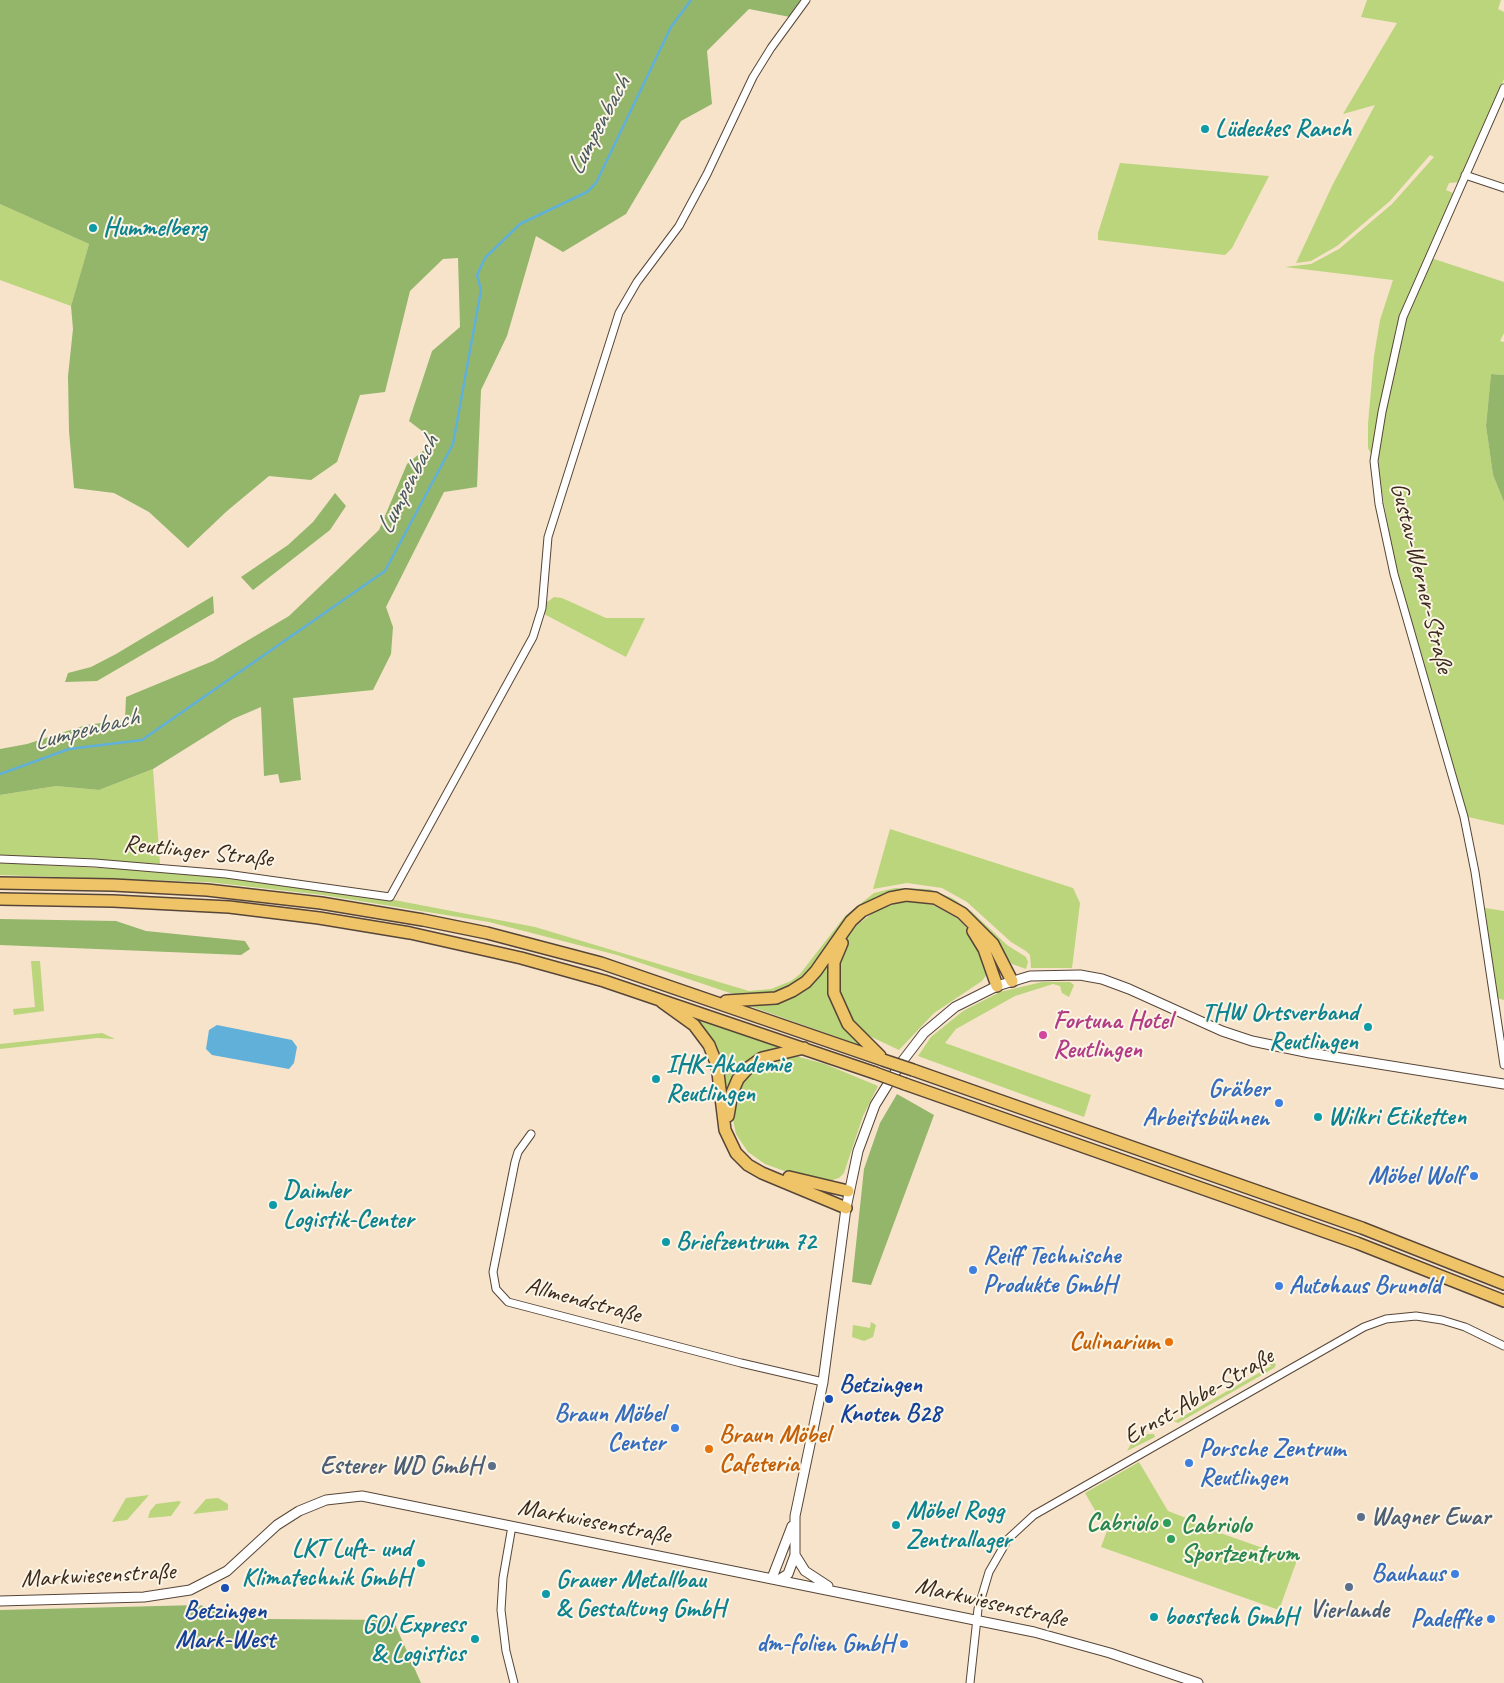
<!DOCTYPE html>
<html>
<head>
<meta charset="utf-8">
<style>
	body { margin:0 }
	canvas { display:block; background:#f6e3ca }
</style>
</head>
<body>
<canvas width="1504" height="1683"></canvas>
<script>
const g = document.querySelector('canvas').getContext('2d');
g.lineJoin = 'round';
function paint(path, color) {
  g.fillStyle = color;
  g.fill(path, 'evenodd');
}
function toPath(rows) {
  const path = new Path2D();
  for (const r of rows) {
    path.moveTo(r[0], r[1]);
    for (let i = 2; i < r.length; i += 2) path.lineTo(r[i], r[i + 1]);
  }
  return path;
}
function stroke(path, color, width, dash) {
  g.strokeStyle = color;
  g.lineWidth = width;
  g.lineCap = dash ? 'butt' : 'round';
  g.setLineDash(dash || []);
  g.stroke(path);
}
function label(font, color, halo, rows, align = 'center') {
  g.font = font + ' Caveat,sans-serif';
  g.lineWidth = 4;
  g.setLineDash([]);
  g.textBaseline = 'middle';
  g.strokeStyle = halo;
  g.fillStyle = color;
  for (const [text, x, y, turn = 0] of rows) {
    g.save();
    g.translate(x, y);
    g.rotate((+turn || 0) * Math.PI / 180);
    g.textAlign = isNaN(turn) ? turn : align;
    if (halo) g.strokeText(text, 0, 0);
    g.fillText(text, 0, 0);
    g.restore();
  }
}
const green = toPath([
	[1367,0,1501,0,1498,9,1504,12,1504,79,1459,182,1449,183,1446,190,1453,193,1396,327,1372,456,1368,448,1368,424,1374,356,1380,320,1393,280,1285,267,1311,264,1339,249,1392,204,1434,157,1430,155,1390,201,1337,246,1311,261,1296,263,1333,184,1375,105,1343,114,1397,23,1361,17],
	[1120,163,1269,176,1232,248,1225,255,1098,240,1098,233],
	[0,204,89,244,71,306,0,280],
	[1431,258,1504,282,1504,333,1500,341,1504,342,1504,375,1491,374,1486,426,1493,475,1504,502,1504,825,1468,817,1397,574,1378,471,1380,437,1399,341,1406,317],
	[554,597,562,598,606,618,645,618,626,657,544,614,546,603],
	[153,769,160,864,0,855,0,795,56,786,99,790],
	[890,829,1073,888,1080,903,1072,968,1031,968,1030,955,1026,951,1011,942,967,902,942,888,907,883,873,889],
	[0,863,160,871,275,883,389,899,535,927,749,991,771,989,791,981,800,974,845,916,874,893,895,888,929,889,952,898,971,911,1007,945,1026,957,1028,962,1026,969,1012,964,994,940,951,902,874,900,802,979,782,990,749,996,730,993,617,955,489,922,323,895,208,882,0,875],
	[906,901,933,905,957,918,976,938,987,974,982,981,934,1013,899,1050,861,1032,843,1008,836,977,841,949,847,937,856,926,878,909],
	[1485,908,1504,911,1504,1000,1497,998],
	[31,961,40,961,44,1011,14,1015,13,1009,35,1007],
	[827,964,829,966,830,993,836,1011,845,1026,865,1047,747,1005,777,1001],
	[1042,982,1070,982,1074,985,1069,997,1062,993,1060,986,1053,984,1015,996,956,1029,945,1043,1091,1095,1084,1117,918,1056,931,1037,963,1011,1000,992],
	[683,1009,784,1048,774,1050,729,1091,725,1091,724,1072,715,1042,698,1021],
	[102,1033,115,1039,97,1038,0,1049,0,1044],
	[792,1055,825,1064,878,1086,863,1116,844,1173,839,1178,829,1181,790,1173,765,1164,748,1152,736,1134,732,1115,742,1080,763,1061],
	[871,1322,876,1325,873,1337,864,1341,852,1337,853,1325,870,1328],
	[1271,1359,1276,1365,1274,1368,1178,1423,1169,1419,1171,1416,1175,1421,1271,1366,1268,1360],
	[1148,1434,1154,1434,1155,1437,1127,1451,1131,1444],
	[1139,1462,1168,1511,1186,1518,1186,1521,1297,1560,1279,1610,1101,1547,1107,1531,1085,1493],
	[149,1495,127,1520,112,1522,126,1498],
	[218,1498,228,1504,228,1510,193,1514,206,1499],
	[179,1501,181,1502,171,1516,148,1518,150,1511,156,1504]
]);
const forest = toPath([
	[0,0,801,0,790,17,749,9,707,51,712,104,681,121,626,214,563,252,536,236,507,336,481,390,477,487,444,492,386,607,393,627,391,654,373,690,293,698,301,780,280,783,278,774,264,776,261,707,233,719,153,769,99,790,56,786,0,795,0,749,27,744,86,725,125,720,126,697,213,661,289,616,379,530,407,464,435,441,409,421,432,351,460,327,458,258,443,259,410,291,385,392,360,395,337,462,311,480,269,476,227,511,188,548,149,512,114,493,74,488,69,431,68,376,73,329,71,306,89,244,0,204],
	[1491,374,1504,375,1504,502,1493,475,1486,426],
	[335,493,346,506,330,530,253,590,241,577,288,545,313,522],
	[213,596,214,613,97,681,65,682,68,673,91,667,116,654],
	[0,919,116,921,146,931,245,941,250,949,241,955,0,945],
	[897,1094,934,1115,871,1285,852,1282,864,1169,880,1123],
	[199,1605,267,1619,393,1620,421,1683,0,1683,0,1610]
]);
const water = toPath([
	[217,1025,292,1040,297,1047,294,1063,289,1069,212,1055,206,1049,209,1030]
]);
const stream = toPath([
	[0,774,69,749,142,740,385,571,453,444,481,290,477,275,485,258,520,224,587,192,596,183,671,27,691,0]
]);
const minor = toPath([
	[1504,88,1403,317,1382,412,1374,461,1379,504,1394,574,1464,817,1475,872,1504,1065],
	[1465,175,1504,188],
	[0,859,95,863,226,874,390,897,533,637,542,608,548,537,619,313,637,282,679,226,707,174,753,77,771,48,806,0],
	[531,1134,518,1152,515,1162,493,1272,496,1289,508,1302,741,1363,823,1382],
	[512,1526,503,1578,501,1610,506,1651,514,1683],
	[970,1683,978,1609,989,1572,1008,1539,1034,1515,1364,1327,1386,1319,1416,1316,1442,1320,1465,1327,1504,1346]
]);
const tertiary = toPath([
	[795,1555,805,1571,828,1586],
	[772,1578,792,1526],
	[780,1579,788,1574,795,1555,795,1516,823,1382,846,1208,858,1151,875,1105,901,1063,924,1033,955,1007,997,986,1030,976,1080,975,1102,979,1129,989,1222,1031,1252,1041,1310,1053,1504,1084],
	[0,1601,144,1597,190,1590,227,1571,277,1525,299,1511,326,1500,362,1496,1034,1632,1110,1653,1198,1683]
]);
const trunk = toPath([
	[0,883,113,885,207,890,321,903,423,920,487,933,601,963,883,1060],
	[0,899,113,901,229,907,319,918,410,933,521,958,604,981,875,1073],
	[973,931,984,949,997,986],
	[842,943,834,962,834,993,848,1024,880,1056],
	[726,1001,776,998,792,991,806,982,816,971,851,921,862,911,890,898,906,895,935,898,962,913,993,944,1012,981],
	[662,1002,694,1025,709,1045,717,1065,725,1130,736,1153,748,1165,762,1173,846,1208],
	[913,1070,1362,1228,1504,1284],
	[905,1084,1357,1243,1504,1301],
	[728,1116,732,1093,738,1079,748,1068,762,1058,804,1048],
	[789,1177,848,1191]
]);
const trunkBridge = toPath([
	[883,1060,913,1070],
	[875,1073,905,1084]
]);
const markers = [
	[1205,129,5,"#0f9aa8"],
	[93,228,5,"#0f9aa8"],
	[1368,1027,5,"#0f9aa8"],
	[1043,1035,5,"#d1479c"],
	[656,1079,5,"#0f9aa8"],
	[1279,1103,5,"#3f7fe0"],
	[1318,1117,5,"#0f9aa8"],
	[1474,1176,5,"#3f7fe0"],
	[273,1205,5,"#0f9aa8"],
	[666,1242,5,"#0f9aa8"],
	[973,1270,5,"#3f7fe0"],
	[1279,1286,5,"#3f7fe0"],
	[1169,1342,5,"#e8710a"],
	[829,1399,5,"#1a4fb4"],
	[675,1428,5,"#3f7fe0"],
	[709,1449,5,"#e8710a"],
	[1189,1463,5,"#3f7fe0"],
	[492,1466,5,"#5c6f8a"],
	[1361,1517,5,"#5c6f8a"],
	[1167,1523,5,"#2e9e5b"],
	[896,1525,5,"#0f9aa8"],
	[1171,1539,5,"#2e9e5b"],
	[421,1563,5,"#0f9aa8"],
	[1455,1574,5,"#3f7fe0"],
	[1349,1587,5,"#5c6f8a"],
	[225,1588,5,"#1a4fb4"],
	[546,1594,5,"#0f9aa8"],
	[1154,1617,5,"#0f9aa8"],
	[1491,1619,5,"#3f7fe0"],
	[475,1639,5,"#0f9aa8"],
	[904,1644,5,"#3f7fe0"]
];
const cultureNames = [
	["Lüdeckes Ranch",1215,129],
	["Hummelberg",103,228],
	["THW Ortsverband",1358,1013,"right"],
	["Reutlingen",1358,1042,"right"],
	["IHK-Akademie",666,1065],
	["Reutlingen",666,1094],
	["Wilkri Etiketten",1328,1117],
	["Daimler",283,1191],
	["Logistik-Center",283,1220],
	["Briefzentrum 72",676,1242],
	["Möbel Rogg",906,1511],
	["Zentrallager",906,1540],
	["LKT Luft- und",411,1549,"right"],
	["Klimatechnik GmbH",411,1578,"right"],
	["Grauer Metallbau",556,1580],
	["& Gestaltung GmbH",556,1609],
	["boostech GmbH",1164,1617],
	["GO! Express",465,1625,"right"],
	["& Logistics",465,1654,"right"]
];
const streetNames = [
	["Gustav-Werner-Straße",1421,578,76],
	["Reutlinger Straße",198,852,6],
	["Allmendstraße",583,1301,15],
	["Ernst-Abbe-Straße",1199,1397,-30],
	["Markwiesenstraße",594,1522,11],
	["Markwiesenstraße",98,1576,-3],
	["Markwiesenstraße",991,1603,13]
];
const hotelNames = [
	["Fortuna Hotel",1053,1021],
	["Reutlingen",1053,1050]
];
const shopNames = [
	["Gräber",1269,1089],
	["Arbeitsbühnen",1269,1118],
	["Möbel Wolf",1464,1176],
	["Reiff Technische",983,1256,"left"],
	["Produkte GmbH",983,1285,"left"],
	["Autohaus Brunold",1289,1286,"left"],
	["Braun Möbel",665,1414],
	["Center",665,1443],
	["Porsche Zentrum",1199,1449,"left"],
	["Reutlingen",1199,1478,"left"],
	["Bauhaus",1445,1574],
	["Padeffke",1481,1619],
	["dm-folien GmbH",894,1644]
];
const foodNames = [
	["Culinarium",1159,1342],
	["Braun Möbel",719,1435,"left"],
	["Cafeteria",719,1464,"left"]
];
const transitNames = [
	["Betzingen",839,1385],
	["Knoten B28",839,1414],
	["Betzingen",225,1611,"center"],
	["Mark-West",225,1640,"center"]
];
const serviceNames = [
	["Esterer WD GmbH",482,1466],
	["Wagner Ewar",1371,1517,"left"],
	["Vierlande",1349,1610,"center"]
];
const leisureNames = [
	["Cabriolo",1157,1523],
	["Cabriolo",1181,1525,"left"],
	["Sportzentrum",1181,1554,"left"]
];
const waterNames = [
	["Lumpenbach",599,126,-62],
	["Lumpenbach",408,485,-63],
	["Lumpenbach",86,730,-14]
];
paint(green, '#bad57b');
paint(forest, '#93b66b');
paint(water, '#60b0da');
stroke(stream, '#60b0da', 2.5);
stroke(minor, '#574638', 9);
stroke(tertiary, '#574638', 11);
stroke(trunk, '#574638', 14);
stroke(minor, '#fff', 7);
stroke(tertiary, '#fff', 9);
stroke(trunk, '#efc469', 11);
stroke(trunkBridge, '#574638', 14, []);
stroke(trunkBridge, '#efc469', 11);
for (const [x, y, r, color] of markers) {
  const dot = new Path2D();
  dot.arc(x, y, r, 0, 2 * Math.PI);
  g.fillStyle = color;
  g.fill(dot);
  stroke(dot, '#fcf5e5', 2);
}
label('bold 25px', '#0d838f', '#fcf5e5', cultureNames, 'left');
label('25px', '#3b2a1e', '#fcf5e5', streetNames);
label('bold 25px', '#b23c85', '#fcf5e5', hotelNames, 'left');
label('bold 25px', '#366cbe', '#fcf5e5', shopNames, 'right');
label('bold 25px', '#c56008', '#fcf5e5', foodNames, 'right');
label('bold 25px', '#164399', '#fcf5e5', transitNames, 'left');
label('bold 25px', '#4e5e75', '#fcf5e5', serviceNames, 'right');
label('bold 25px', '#27864d', '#fcf5e5', leisureNames, 'right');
label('italic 26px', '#485960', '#fcf5e5', waterNames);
</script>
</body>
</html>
